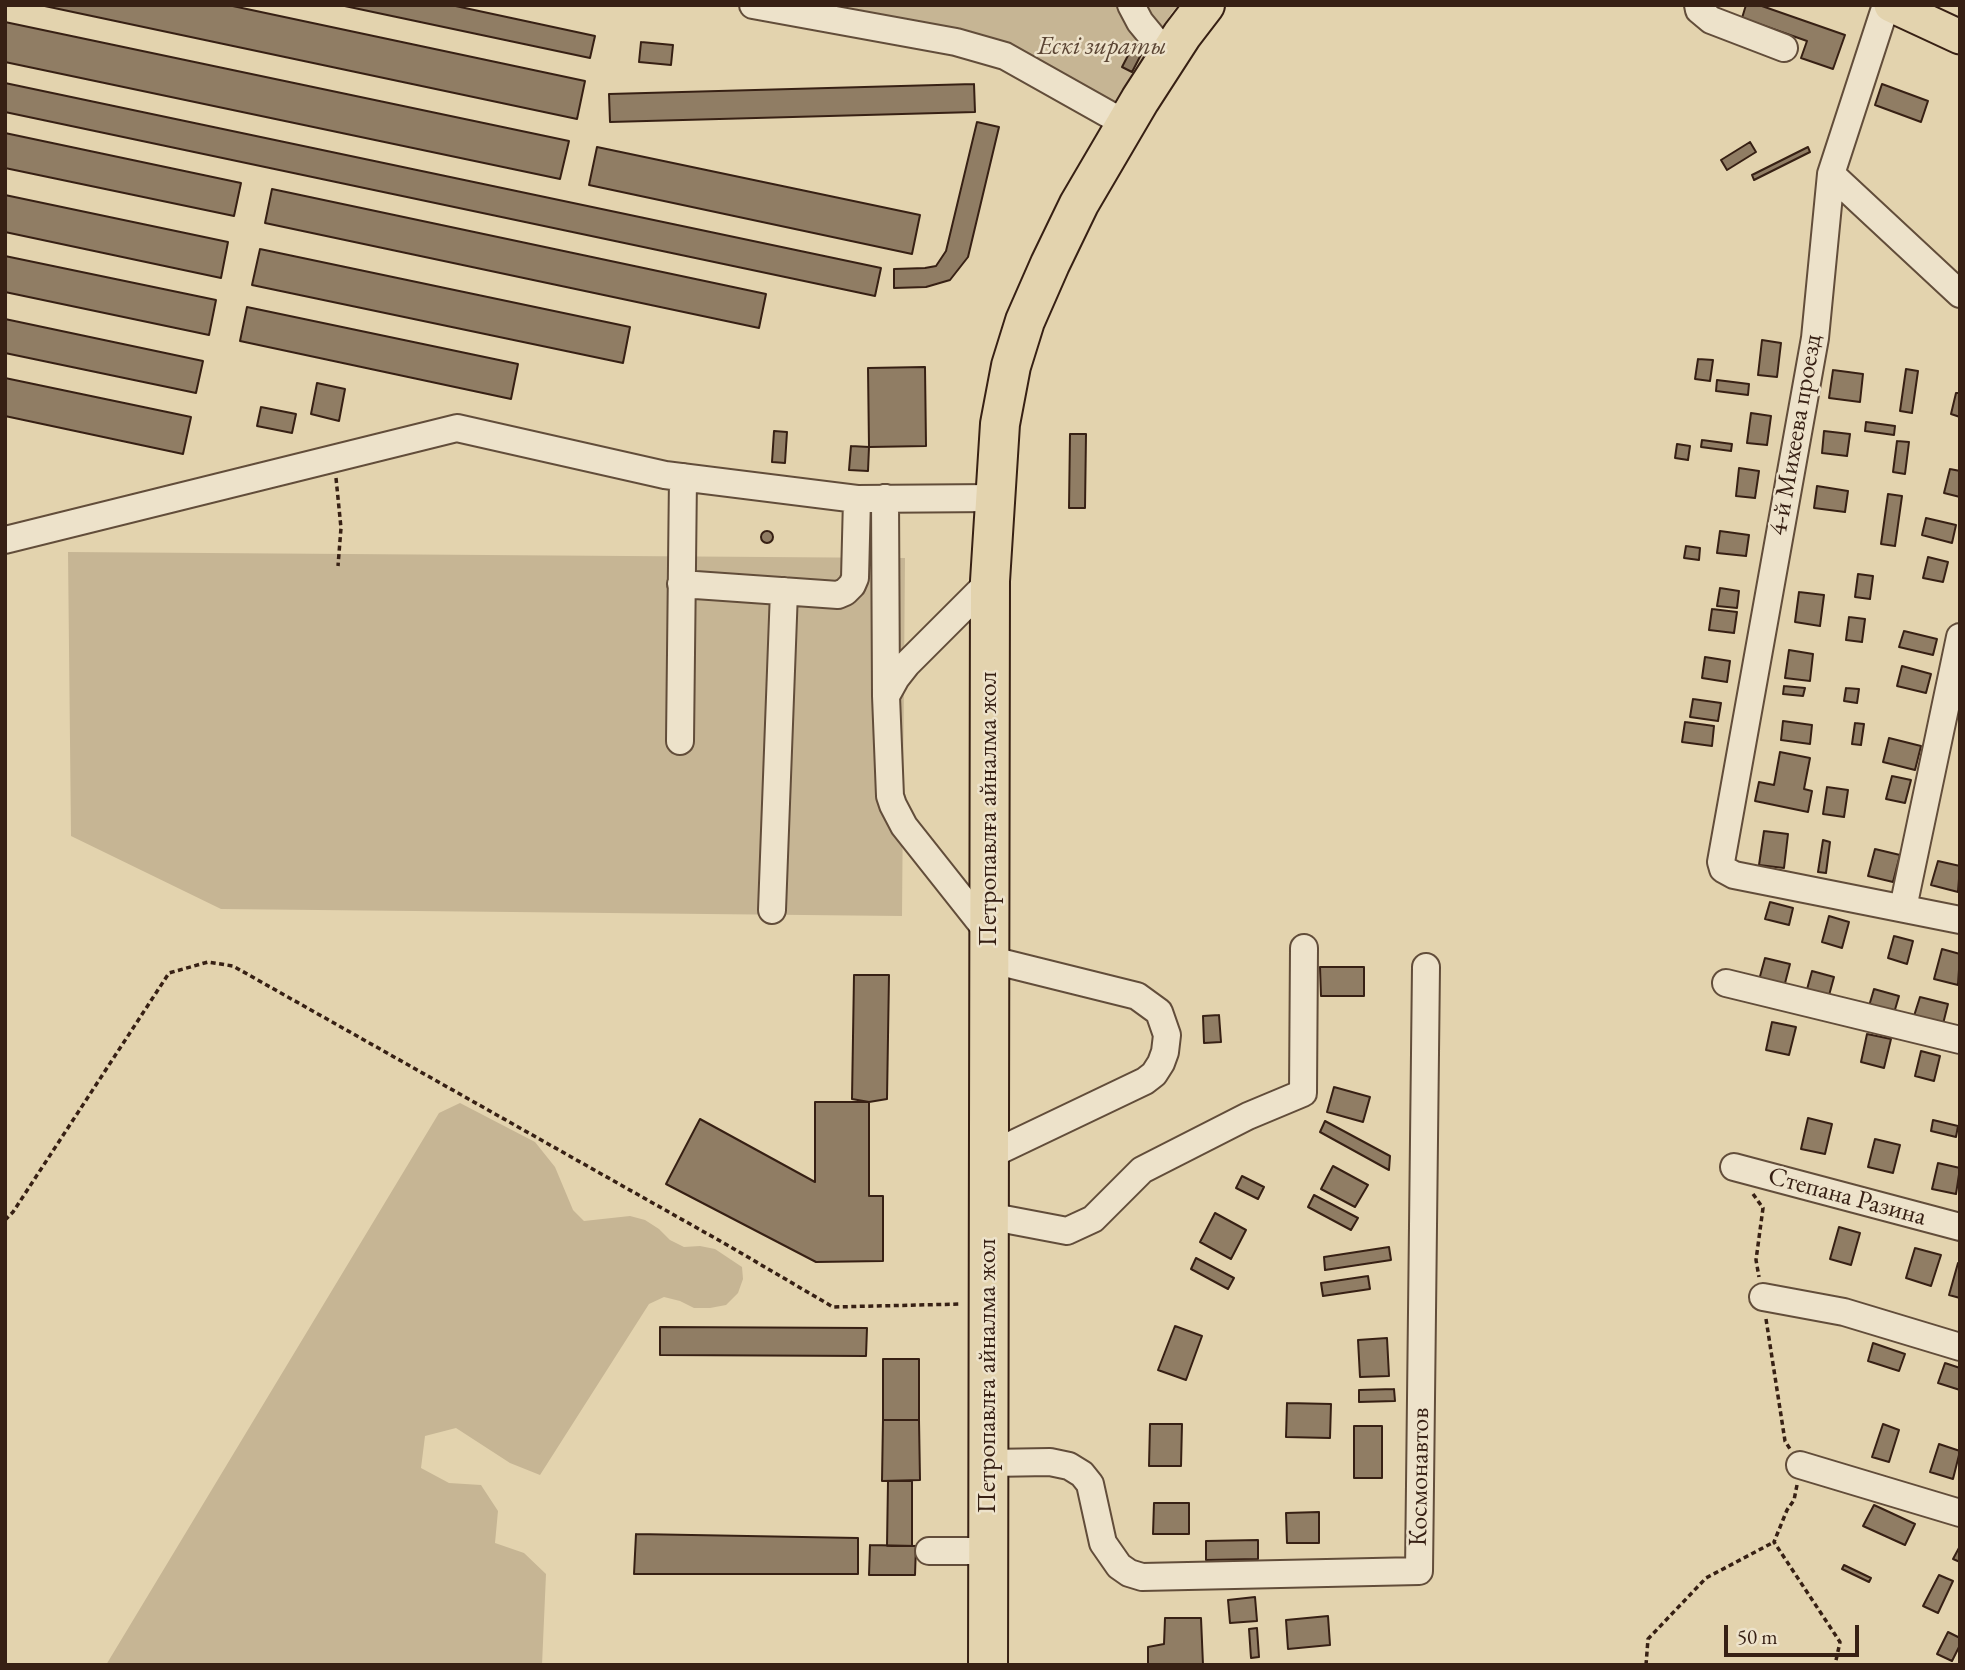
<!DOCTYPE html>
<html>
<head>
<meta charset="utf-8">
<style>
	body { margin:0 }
	#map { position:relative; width:1965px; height:1670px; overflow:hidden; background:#e3d3ae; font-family:"EB Garamond",serif }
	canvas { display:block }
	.frame { position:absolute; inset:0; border:7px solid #372014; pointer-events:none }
	.scale { position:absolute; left:1724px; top:1625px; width:135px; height:32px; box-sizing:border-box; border:4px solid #372014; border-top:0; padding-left:9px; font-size:21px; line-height:24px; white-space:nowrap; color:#372014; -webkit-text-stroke:5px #ede2ca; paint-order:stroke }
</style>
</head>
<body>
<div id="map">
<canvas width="1965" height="1670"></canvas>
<div class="frame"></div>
<div class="scale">50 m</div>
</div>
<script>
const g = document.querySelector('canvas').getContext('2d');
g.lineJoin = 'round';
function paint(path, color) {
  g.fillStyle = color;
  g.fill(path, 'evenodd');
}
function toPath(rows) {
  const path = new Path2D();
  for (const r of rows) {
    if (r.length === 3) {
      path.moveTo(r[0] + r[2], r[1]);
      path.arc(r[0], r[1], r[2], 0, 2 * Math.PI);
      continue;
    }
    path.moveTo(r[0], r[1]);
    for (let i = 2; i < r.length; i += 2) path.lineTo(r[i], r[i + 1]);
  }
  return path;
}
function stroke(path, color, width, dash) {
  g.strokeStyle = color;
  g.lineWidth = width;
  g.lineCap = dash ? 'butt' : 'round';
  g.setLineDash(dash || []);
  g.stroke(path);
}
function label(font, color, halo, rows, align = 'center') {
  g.font = font + ' "EB Garamond",serif';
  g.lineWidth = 5;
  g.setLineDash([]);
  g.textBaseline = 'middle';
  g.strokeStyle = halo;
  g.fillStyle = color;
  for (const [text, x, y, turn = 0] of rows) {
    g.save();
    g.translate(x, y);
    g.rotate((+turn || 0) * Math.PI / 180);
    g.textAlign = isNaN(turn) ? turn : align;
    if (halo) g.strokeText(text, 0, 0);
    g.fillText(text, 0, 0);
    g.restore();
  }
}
const green = toPath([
	[836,5,1179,5,1172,12,1117,103,1011,45,959,30],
	[68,552,905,558,902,916,221,909,71,836],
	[460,1103,535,1142,555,1167,573,1210,584,1221,630,1216,645,1220,659,1229,670,1240,684,1247,700,1246,715,1249,742,1267,743,1279,738,1293,726,1305,710,1308,694,1308,680,1301,664,1297,649,1304,540,1475,510,1463,456,1428,425,1436,421,1468,449,1483,481,1485,498,1511,495,1543,524,1553,546,1574,542,1665,106,1665,439,1113]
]);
const building = toPath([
	[40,5,228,5,585,81,577,119,40,5],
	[340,5,451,5,595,36,590,58,340,5],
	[1746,5,1759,5,1845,35,1833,69,1801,58,1807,41,1742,18,1746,5],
	[5,22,569,141,560,179,5,62,5,22],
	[641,42,673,45,671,65,639,62,641,42],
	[1135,42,1145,47,1132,72,1122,67,1135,42],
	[5,83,881,268,875,296,5,112,5,83],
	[974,84,975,112,610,122,609,94,974,84],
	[1882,84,1928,101,1921,122,1875,105,1882,84],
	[977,122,999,127,968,257,950,280,926,287,894,288,894,269,925,268,936,266,946,251,977,122],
	[5,133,241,183,234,216,5,168,5,133],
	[1750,142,1756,152,1727,170,1721,160,1750,142],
	[597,147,920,215,912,254,589,185,597,147],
	[1808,147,1810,152,1754,180,1752,175,1808,147],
	[272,189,766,294,759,328,265,223,272,189],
	[5,195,228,242,221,278,5,232,5,195],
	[260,249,630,327,623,363,252,285,260,249],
	[5,256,216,300,209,335,5,292,5,256],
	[247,307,518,364,511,399,240,341,247,307],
	[5,319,203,361,196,393,5,353,5,319],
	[1762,340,1781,343,1777,377,1758,375,1762,340],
	[1698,359,1713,360,1710,381,1695,379,1698,359],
	[925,367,926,446,869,447,868,368,925,367],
	[1906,369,1918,371,1912,413,1900,411,1906,369],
	[1833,370,1863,374,1860,402,1829,398,1833,370],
	[5,378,191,417,183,454,5,416,5,378],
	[1717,380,1749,384,1748,395,1716,391,1717,380],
	[317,383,345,389,339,421,311,414,317,383],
	[1956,393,1960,393,1960,417,1951,414,1956,393],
	[261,407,296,414,292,433,257,426,261,407],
	[1751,413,1771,416,1767,445,1747,443,1751,413],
	[1866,422,1895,426,1894,435,1865,431,1866,422],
	[774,431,787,432,785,463,772,462,774,431],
	[1824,431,1850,434,1847,456,1822,453,1824,431],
	[1070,434,1086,434,1085,508,1069,508,1070,434],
	[1702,440,1732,444,1731,451,1701,447,1702,440],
	[1897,441,1909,442,1905,474,1893,472,1897,441],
	[1677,444,1690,446,1688,460,1675,458,1677,444],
	[851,446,869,447,868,471,849,470,851,446],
	[1739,468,1759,471,1755,498,1736,496,1739,468],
	[1950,469,1960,471,1960,497,1944,493,1950,469],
	[1817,486,1848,491,1845,512,1814,508,1817,486],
	[1888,494,1902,496,1895,546,1881,544,1888,494],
	[1926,518,1956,525,1952,543,1922,535,1926,518],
	[767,537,6],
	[1720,531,1749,535,1746,556,1717,553,1720,531],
	[1686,546,1700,548,1699,560,1684,558,1686,546],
	[1928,557,1948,562,1943,582,1923,578,1928,557],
	[1858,574,1873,576,1870,599,1855,597,1858,574],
	[1720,588,1739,591,1737,608,1717,606,1720,588],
	[1799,592,1824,595,1820,626,1795,622,1799,592],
	[1712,609,1737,612,1734,633,1709,630,1712,609],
	[1849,617,1865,619,1862,642,1846,640,1849,617],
	[1904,631,1937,639,1933,655,1899,647,1904,631],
	[1789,650,1813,654,1810,681,1785,678,1789,650],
	[1705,657,1730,661,1727,682,1702,678,1705,657],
	[1902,666,1931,674,1926,693,1897,686,1902,666],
	[1784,686,1805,688,1803,696,1783,694,1784,686],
	[1846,688,1859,689,1857,703,1844,701,1846,688],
	[1693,699,1721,703,1718,721,1690,717,1693,699],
	[1783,721,1812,725,1810,744,1781,740,1783,721],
	[1685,722,1714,726,1712,746,1682,742,1685,722],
	[1855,723,1864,724,1861,745,1852,744,1855,723],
	[1889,738,1921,746,1915,770,1883,762,1889,738],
	[1780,752,1810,758,1804,789,1812,791,1808,812,1755,801,1759,782,1774,785,1780,752],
	[1892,776,1911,780,1905,803,1886,799,1892,776],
	[1827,787,1848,790,1844,817,1823,814,1827,787],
	[1764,831,1788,834,1784,868,1759,865,1764,831],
	[1823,840,1830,842,1826,873,1818,872,1823,840],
	[1875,849,1900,855,1893,882,1868,876,1875,849],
	[1938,861,1960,866,1958,892,1931,885,1938,861],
	[1770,902,1793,908,1789,925,1765,919,1770,902],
	[1829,916,1849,922,1842,948,1822,942,1829,916],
	[1894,936,1913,941,1907,964,1888,958,1894,936],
	[1942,949,1960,954,1958,985,1934,979,1942,949],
	[1765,958,1790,964,1784,987,1759,980,1765,958],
	[1320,967,1364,967,1364,996,1321,996,1320,967],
	[1812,971,1834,977,1828,999,1806,993,1812,971],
	[854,975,889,975,887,1099,869,1102,852,1099,854,975],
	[1874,989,1899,996,1894,1013,1869,1006,1874,989],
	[1920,997,1948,1004,1943,1024,1914,1016,1920,997],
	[1219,1015,1221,1042,1204,1043,1203,1016,1219,1015],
	[1772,1022,1796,1027,1789,1055,1766,1050,1772,1022],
	[1867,1034,1891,1039,1884,1068,1861,1062,1867,1034],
	[1921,1051,1940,1056,1934,1081,1915,1076,1921,1051],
	[1334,1087,1370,1097,1363,1122,1327,1112,1334,1087],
	[815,1102,869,1102,869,1196,883,1196,883,1261,816,1262,666,1184,700,1119,815,1182,815,1102],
	[1808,1118,1832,1124,1825,1154,1801,1149,1808,1118],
	[1933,1120,1958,1126,1956,1137,1931,1131,1933,1120],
	[1325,1121,1390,1156,1389,1170,1320,1132,1325,1121],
	[1875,1139,1900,1145,1893,1173,1868,1167,1875,1139],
	[1938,1163,1960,1168,1956,1194,1932,1189,1938,1163],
	[1333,1166,1368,1185,1355,1207,1321,1189,1333,1166],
	[1242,1176,1264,1187,1258,1199,1236,1188,1242,1176],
	[1314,1195,1358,1218,1351,1230,1308,1207,1314,1195],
	[1215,1213,1246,1230,1231,1259,1200,1242,1215,1213],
	[1839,1227,1860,1233,1851,1265,1830,1259,1839,1227],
	[1389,1247,1391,1260,1325,1270,1324,1257,1389,1247],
	[1915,1248,1941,1255,1931,1286,1906,1278,1915,1248],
	[1196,1258,1234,1278,1228,1289,1191,1269,1196,1258],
	[1958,1263,1960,1263,1960,1298,1949,1295,1958,1263],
	[1368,1276,1370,1289,1323,1296,1321,1283,1368,1276],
	[1175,1326,1202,1336,1186,1380,1158,1370,1175,1326],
	[660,1327,867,1328,866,1356,660,1355,660,1327],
	[1387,1338,1389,1376,1360,1377,1358,1340,1387,1338],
	[1873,1343,1905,1354,1899,1371,1868,1361,1873,1343],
	[883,1359,919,1359,919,1420,883,1420,883,1359],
	[1945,1363,1960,1368,1960,1390,1938,1383,1945,1363],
	[1394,1389,1395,1401,1359,1402,1359,1390,1394,1389],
	[1287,1403,1331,1404,1330,1438,1286,1437,1287,1403],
	[883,1420,919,1420,920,1480,882,1481,883,1420],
	[1150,1424,1182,1424,1181,1466,1149,1466,1150,1424],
	[1883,1424,1899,1430,1889,1462,1872,1457,1883,1424],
	[1354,1426,1382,1426,1382,1478,1354,1478,1354,1426],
	[1939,1444,1960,1451,1953,1479,1930,1472,1939,1444],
	[888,1481,912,1481,912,1546,887,1546,888,1481],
	[1154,1503,1189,1503,1189,1534,1153,1534,1154,1503],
	[1874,1505,1915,1524,1905,1545,1863,1526,1874,1505],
	[1319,1512,1319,1543,1287,1543,1286,1513,1319,1512],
	[636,1534,858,1538,858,1574,634,1574,636,1534],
	[1258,1540,1258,1559,1206,1560,1206,1541,1258,1540],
	[870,1545,916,1546,915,1575,869,1575,870,1545],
	[1960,1546,1960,1562,1953,1559,1960,1546],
	[1844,1565,1871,1578,1869,1582,1842,1569,1844,1565],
	[1939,1575,1953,1581,1938,1613,1923,1606,1939,1575],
	[1255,1597,1257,1621,1230,1623,1228,1600,1255,1597],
	[1328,1616,1330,1645,1288,1649,1286,1620,1328,1616],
	[1165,1618,1201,1618,1203,1665,1148,1665,1148,1647,1164,1644,1165,1618],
	[1257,1628,1259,1657,1251,1658,1249,1629,1257,1628],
	[1948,1632,1960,1638,1960,1645,1952,1661,1937,1654,1948,1632]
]);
const path = toPath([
	[336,478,341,528,338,566],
	[1753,1194,1763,1208,1756,1260,1759,1277],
	[5,1220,13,1212,169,973,208,962,233,966,729,1246,833,1307,961,1304],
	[1766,1319,1785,1441,1790,1449],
	[1797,1485,1794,1500,1787,1510,1774,1542,1840,1642,1835,1665],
	[1646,1665,1648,1639,1706,1578,1774,1542]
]);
const minor = toPath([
	[753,5,956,42,1005,56,1126,124],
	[1131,5,1140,22,1168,56],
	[1698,5,1699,10,1711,20,1784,48],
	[1886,5,1831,174,1815,338,1721,862,1723,869,1734,875,1960,920],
	[1831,174,1960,294],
	[885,498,886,695],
	[5,540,457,428,665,475,857,499,994,498],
	[681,584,838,595,845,592,852,585,855,578,857,499],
	[680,741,683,477],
	[1903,908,1960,637],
	[772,910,784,591],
	[988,932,904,826,893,805,890,796,886,696,896,678,907,664,990,581],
	[1726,983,1960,1040],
	[988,1156,1145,1081,1154,1074,1161,1063,1165,1052,1167,1035,1159,1012,1137,996,988,959],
	[1734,1167,1960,1227],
	[988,1216,1067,1231,1093,1219,1142,1170,1248,1116,1303,1093,1304,948],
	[1763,1297,1844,1312,1960,1347],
	[989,1463,1050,1462,1069,1466,1082,1474,1090,1484,1103,1543,1119,1566,1129,1573,1142,1577,1419,1571,1426,967],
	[1800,1465,1960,1513],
	[929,1551,989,1551]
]);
const major = toPath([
	[1891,5,1960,37]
]);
const highway = toPath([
	[988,1665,990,581,1000,424,1011,366,1025,321,1050,264,1079,204,1140,100,1182,35,1205,5]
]);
const parkNames = [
	["Ескі зираты",1102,47]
];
const streetNames = [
	["4-й Михеева проезд",1796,435,-80],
	["Петропавлға айналма жол",989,809,-90],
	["Степана Разина",1847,1197,15],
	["Петропавлға айналма жол",988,1376,-90],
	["Космонавтов",1420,1477,-89]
];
paint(green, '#c6b594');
paint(building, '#907d64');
stroke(building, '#372014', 2);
stroke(minor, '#624d3a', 30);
stroke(major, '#372014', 37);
stroke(highway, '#372014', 42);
stroke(path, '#372014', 3.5, [5, 3.5]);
stroke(minor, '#ede2ca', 26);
stroke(major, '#e3d3ae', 33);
stroke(highway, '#e3d3ae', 38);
label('italic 26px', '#5b4534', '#ede2ca', parkNames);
label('26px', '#372014', '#ede2ca', streetNames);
</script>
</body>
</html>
